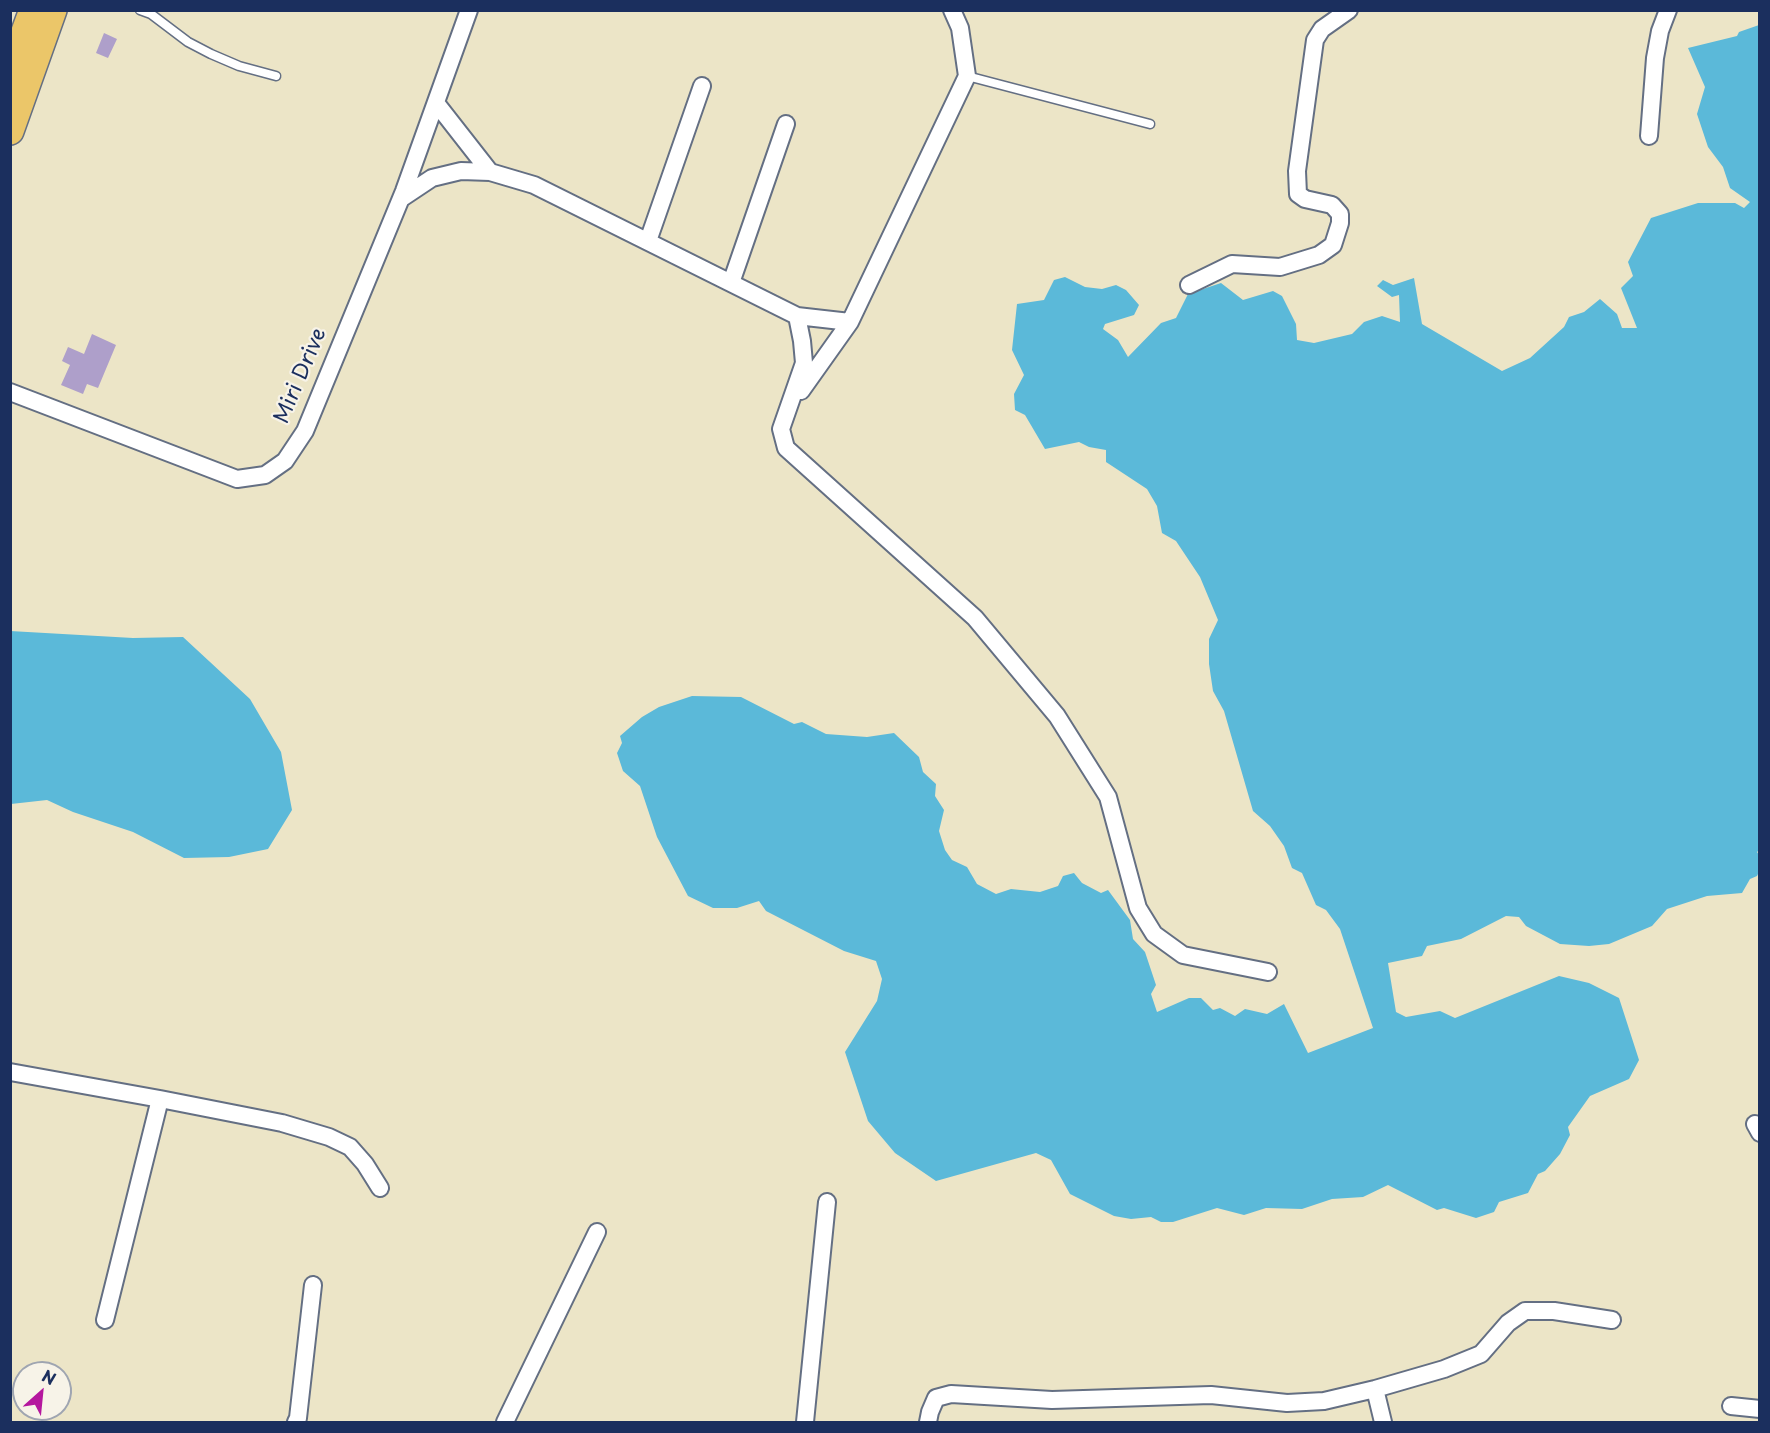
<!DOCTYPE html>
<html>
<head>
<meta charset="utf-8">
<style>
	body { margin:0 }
	#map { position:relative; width:1770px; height:1433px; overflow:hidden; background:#ece5c7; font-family:"Playpen Sans",sans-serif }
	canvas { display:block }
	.frame { position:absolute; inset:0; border:12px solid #1b2f5e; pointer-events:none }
	.north { position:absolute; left:12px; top:1361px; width:60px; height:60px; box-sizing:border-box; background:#f7f3e8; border:2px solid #9fa5b1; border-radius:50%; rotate:27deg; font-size:16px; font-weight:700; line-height:24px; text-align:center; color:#1b2f5e }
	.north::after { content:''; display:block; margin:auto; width:21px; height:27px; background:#b5179e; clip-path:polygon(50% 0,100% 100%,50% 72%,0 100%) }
</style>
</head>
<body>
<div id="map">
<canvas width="1770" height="1433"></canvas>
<div class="frame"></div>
<div class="north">N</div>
</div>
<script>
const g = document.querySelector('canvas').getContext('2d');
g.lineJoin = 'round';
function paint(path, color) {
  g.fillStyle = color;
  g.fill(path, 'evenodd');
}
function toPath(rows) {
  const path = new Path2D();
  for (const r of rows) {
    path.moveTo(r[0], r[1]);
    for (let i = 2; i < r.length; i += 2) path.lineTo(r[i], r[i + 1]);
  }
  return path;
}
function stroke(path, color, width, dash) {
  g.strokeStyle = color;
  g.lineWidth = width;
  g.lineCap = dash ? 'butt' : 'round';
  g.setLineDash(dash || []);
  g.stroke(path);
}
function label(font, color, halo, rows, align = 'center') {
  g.font = font + ' "Playpen Sans",sans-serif';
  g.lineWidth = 4.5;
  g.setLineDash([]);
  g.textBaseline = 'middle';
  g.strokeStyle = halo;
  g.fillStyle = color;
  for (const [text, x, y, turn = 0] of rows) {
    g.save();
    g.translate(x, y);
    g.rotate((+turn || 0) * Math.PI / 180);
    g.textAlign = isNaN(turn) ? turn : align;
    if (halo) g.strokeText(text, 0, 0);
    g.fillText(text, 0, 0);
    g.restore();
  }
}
const water = toPath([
	[1759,25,1760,849,1757,852,1759,855,1759,872,1757,876,1750,879,1742,893,1707,896,1667,909,1652,926,1609,944,1589,946,1560,944,1526,926,1519,917,1506,916,1461,939,1427,946,1422,956,1388,963,1396,1012,1406,1017,1440,1011,1455,1018,1559,976,1589,983,1619,998,1639,1060,1629,1079,1590,1096,1568,1127,1570,1135,1560,1154,1545,1171,1538,1174,1528,1193,1499,1202,1494,1212,1476,1218,1444,1208,1437,1210,1388,1185,1363,1197,1332,1199,1302,1209,1266,1208,1244,1215,1217,1208,1173,1222,1161,1222,1151,1217,1131,1219,1114,1216,1070,1194,1051,1160,1036,1153,936,1181,895,1153,868,1121,845,1052,877,1001,882,979,876,961,844,951,766,911,759,901,737,908,713,908,688,896,657,837,640,786,623,771,617,753,622,743,620,736,642,717,659,707,692,696,741,697,794,724,802,722,826,734,867,737,894,733,919,757,923,772,936,784,935,796,944,810,939,831,945,850,952,860,967,867,977,884,996,894,1011,889,1040,892,1058,886,1063,876,1074,873,1082,883,1101,893,1108,890,1130,920,1133,939,1145,952,1156,985,1151,994,1157,1012,1189,998,1201,998,1213,1010,1220,1008,1235,1016,1245,1009,1267,1014,1284,1004,1308,1053,1373,1028,1340,929,1326,910,1316,905,1302,873,1292,868,1284,846,1270,826,1253,811,1224,711,1213,691,1209,664,1209,639,1218,620,1200,577,1176,541,1162,533,1157,506,1147,489,1106,462,1106,450,1089,447,1079,442,1045,449,1025,415,1015,410,1014,394,1024,375,1012,350,1017,304,1044,300,1054,280,1065,277,1085,287,1102,289,1116,285,1126,290,1139,305,1134,315,1105,324,1103,329,1118,340,1128,357,1161,323,1176,318,1188,294,1221,283,1243,300,1273,291,1282,296,1296,324,1297,340,1314,343,1352,334,1364,322,1382,316,1400,322,1399,295,1392,297,1377,286,1383,280,1393,285,1414,278,1422,324,1502,371,1530,358,1564,327,1569,317,1584,312,1600,299,1617,314,1622,328,1637,328,1621,288,1633,276,1628,262,1651,218,1698,203,1735,203,1744,208,1750,202,1730,188,1723,167,1708,147,1697,114,1705,87,1688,48,1737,36,1739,32],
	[10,631,133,638,183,637,250,699,281,752,292,810,268,849,229,857,184,858,133,832,73,812,47,800,11,804]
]);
const building = toPath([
	[104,33,117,39,108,58,96,53],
	[92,334,116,345,98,388,87,384,83,394,61,385,70,365,62,361,68,347,84,354]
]);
const service = toPath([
	[140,10,151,14,188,42,211,54,239,66,276,76],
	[967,76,1150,124]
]);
const minor = toPath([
	[436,103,490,172],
	[1649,136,1655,58,1660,31,1668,10],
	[402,198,432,178,461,171,490,172,534,185,797,316,850,322],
	[648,241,702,86],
	[731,283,786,124],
	[1189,285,1232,264,1280,267,1319,255,1333,245,1340,223,1340,214,1332,205,1305,199,1298,194,1297,171,1315,40,1322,29,1349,10],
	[797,316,802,341,804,363,781,429,786,448,975,618,1057,716,1108,797,1138,908,1154,934,1183,955,1268,972],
	[801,391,850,322,967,76,960,28,952,10],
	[10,392,237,479,265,475,285,461,305,431,404,191,469,10],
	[10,1072,160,1099,105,1320],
	[160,1099,282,1123,329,1137,350,1147,365,1164,380,1188],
	[1755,1124,1760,1133],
	[1375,1389,1383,1422],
	[1731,1406,1760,1409],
	[296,1422,298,1418,313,1285],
	[505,1422,597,1232],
	[805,1422,827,1202],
	[928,1422,930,1412,936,1398,951,1394,1052,1400,1211,1395,1287,1403,1324,1401,1375,1389,1444,1369,1481,1354,1508,1323,1525,1311,1554,1311,1612,1320]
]);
const primary = toPath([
	[10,72,33,10],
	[10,131,53,10]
]);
const streetNames = [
	["Miri Drive",301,376,-67]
];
paint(water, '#5bb9d9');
paint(building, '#ae9fca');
stroke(service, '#646f83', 11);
stroke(minor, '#646f83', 20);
stroke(primary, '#646f83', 30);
stroke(service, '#fff', 8);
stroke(minor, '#fff', 16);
stroke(primary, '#ebc669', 27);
label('21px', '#1b2f5e', '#f7f3e8', streetNames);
</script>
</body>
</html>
